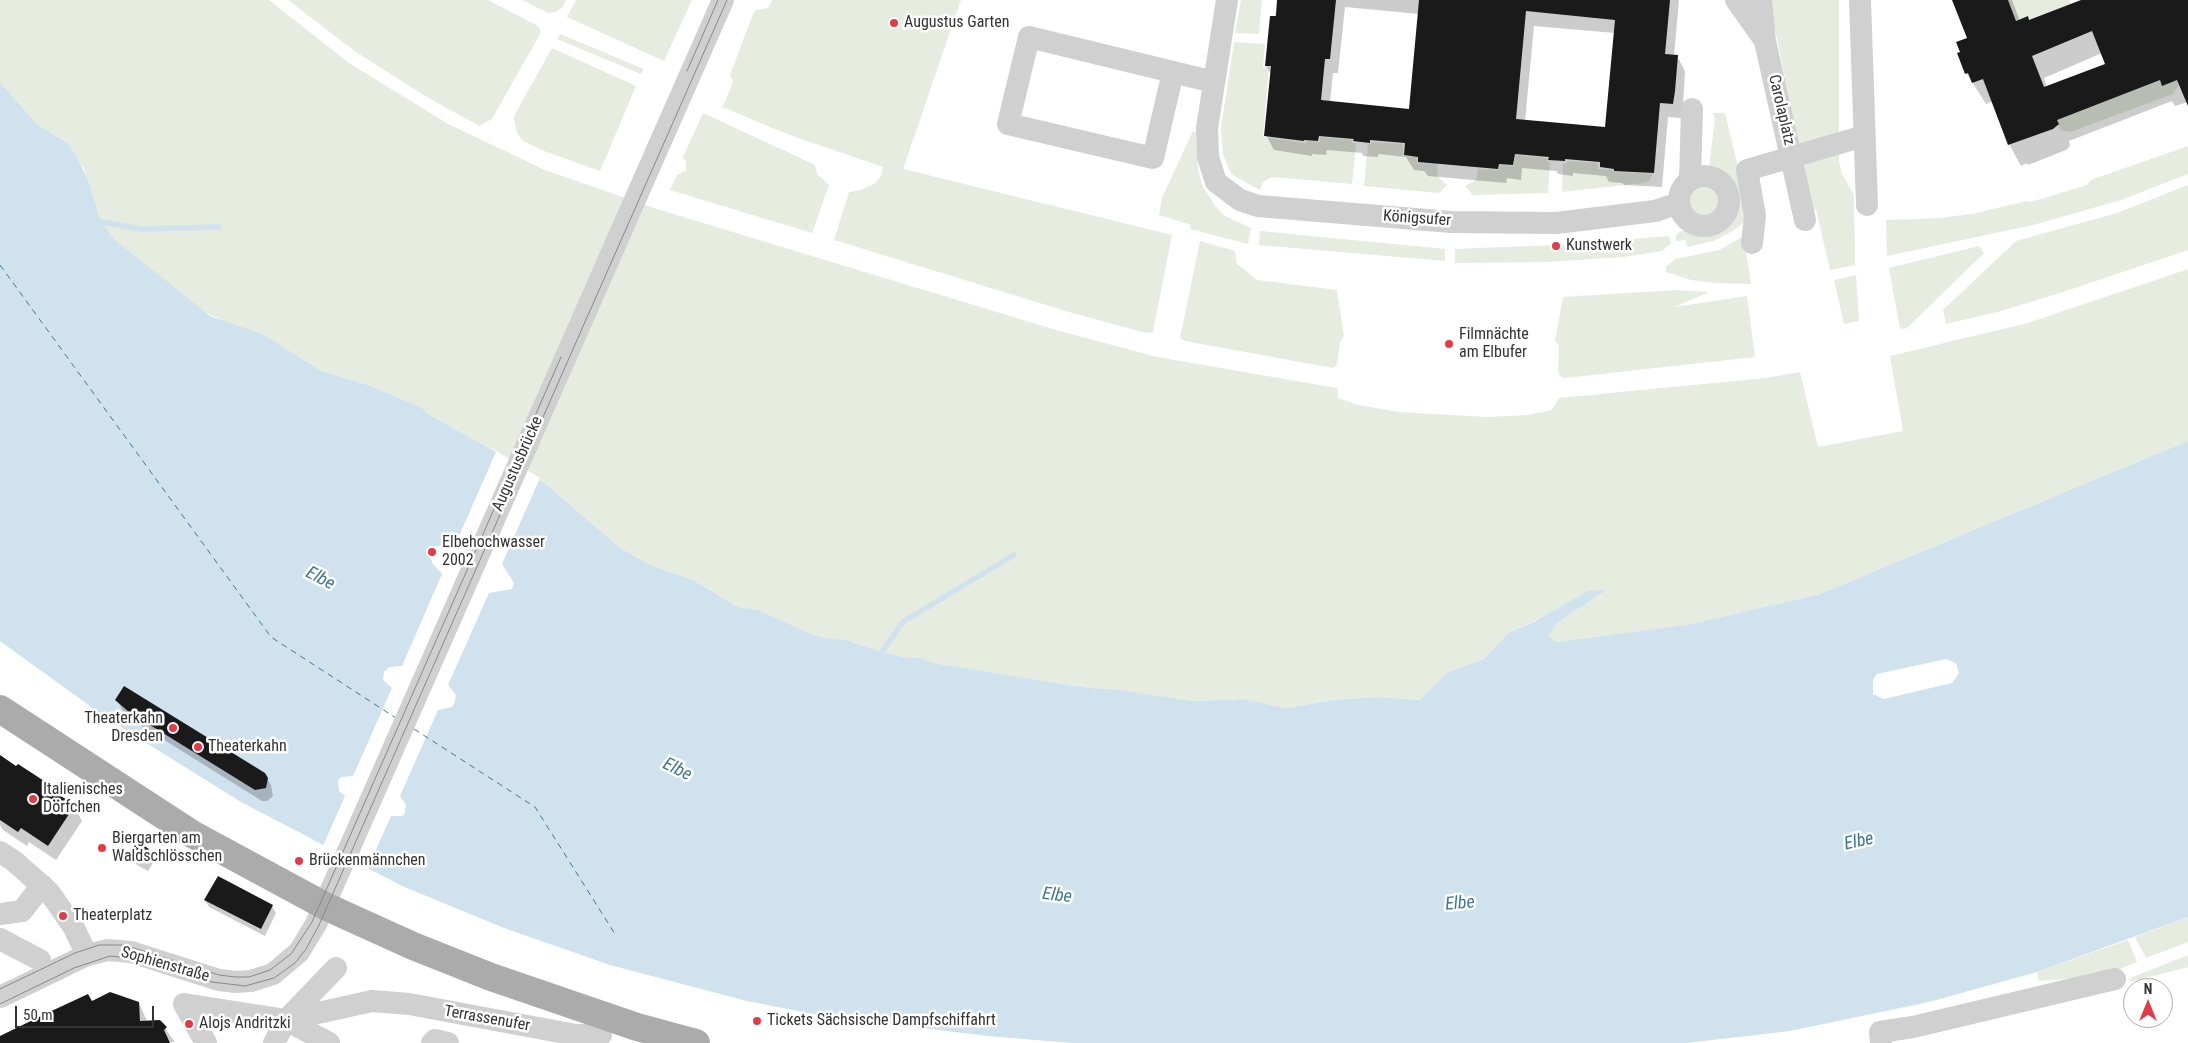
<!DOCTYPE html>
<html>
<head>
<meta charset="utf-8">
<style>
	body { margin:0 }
	#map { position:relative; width:2188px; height:1043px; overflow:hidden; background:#fff; font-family:"Roboto Condensed",sans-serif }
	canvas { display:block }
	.north { position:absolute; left:2123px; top:978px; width:50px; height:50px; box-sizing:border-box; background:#fff; border:1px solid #adadad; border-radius:50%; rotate:0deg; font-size:14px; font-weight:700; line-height:20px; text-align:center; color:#333 }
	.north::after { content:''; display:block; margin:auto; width:18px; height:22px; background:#e63946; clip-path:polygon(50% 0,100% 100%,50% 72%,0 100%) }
	.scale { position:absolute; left:15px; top:1006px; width:139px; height:22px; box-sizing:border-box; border:2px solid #333; border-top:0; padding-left:6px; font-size:15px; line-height:18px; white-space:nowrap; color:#333; -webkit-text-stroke:4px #fff; paint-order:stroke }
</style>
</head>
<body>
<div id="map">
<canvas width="2188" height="1043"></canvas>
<div class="north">N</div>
<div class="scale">50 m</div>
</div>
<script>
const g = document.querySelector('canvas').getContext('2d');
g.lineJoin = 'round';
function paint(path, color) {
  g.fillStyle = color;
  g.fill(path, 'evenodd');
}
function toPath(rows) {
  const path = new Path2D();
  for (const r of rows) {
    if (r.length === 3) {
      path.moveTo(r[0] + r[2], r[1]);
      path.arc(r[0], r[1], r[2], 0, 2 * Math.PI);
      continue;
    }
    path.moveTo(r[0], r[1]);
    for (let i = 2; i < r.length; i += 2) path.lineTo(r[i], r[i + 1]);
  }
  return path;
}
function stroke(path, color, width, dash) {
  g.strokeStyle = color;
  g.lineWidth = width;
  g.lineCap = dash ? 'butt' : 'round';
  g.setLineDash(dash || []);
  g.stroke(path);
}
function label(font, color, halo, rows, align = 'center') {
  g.font = font + ' "Roboto Condensed",sans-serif';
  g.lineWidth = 5;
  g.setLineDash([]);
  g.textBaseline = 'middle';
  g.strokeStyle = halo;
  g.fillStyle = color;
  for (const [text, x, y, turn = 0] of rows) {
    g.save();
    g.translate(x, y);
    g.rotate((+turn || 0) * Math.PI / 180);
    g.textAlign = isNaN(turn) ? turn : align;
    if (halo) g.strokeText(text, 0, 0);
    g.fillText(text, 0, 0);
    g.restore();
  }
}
const green = toPath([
	[0,0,269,0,349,63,448,124,545,170,657,209,1056,330,1157,357,1337,388,1338,398,1358,405,1399,412,1487,417,1528,415,1552,410,1559,398,1765,378,1800,372,1818,447,1903,431,1890,356,2028,323,2188,269,2188,441,1820,594,1693,624,1556,642,1547,636,1557,623,1605,590,1508,633,1484,659,1448,672,1420,700,1376,697,1335,700,1286,708,1244,699,1193,701,1113,689,1089,688,933,663,921,658,903,657,882,652,846,640,826,638,811,634,759,610,738,607,693,580,650,565,619,547,546,484,496,452,428,414,421,407,368,385,321,371,265,335,228,323,201,310,114,239,101,222,84,169,67,143,37,124,0,82],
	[288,0,488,0,536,25,540,29,540,34,492,119,479,126,427,97,356,52],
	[522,0,566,0,562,8,555,12,548,13],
	[576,0,692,0,664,61,567,17],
	[772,0,961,0,903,169,1172,235,1153,332,1146,333,1069,312,834,240,849,192,860,190,874,184,881,176,883,167,787,134,725,108,722,109,733,82,730,75,753,14,756,10,768,8],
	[1241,0,1262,0,1259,34,1235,33],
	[1769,0,1839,0,1839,161,1842,174,1854,195,1855,265,1830,270,1816,209,1812,209],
	[2008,0,2069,0,2071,4,2029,20,2028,16,2016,21],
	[560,34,644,69,641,74,557,39],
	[1234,42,1265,44,1263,67,1269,68,1263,137,1306,143,1306,141,1320,142,1320,137,1352,140,1352,143,1356,143,1352,184,1272,177,1263,182,1260,190,1231,174,1223,154,1221,128],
	[552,48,636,86,600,171,544,151,523,141,517,133,514,119,515,114],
	[2160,80,2162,85,2177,80,2179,85,2173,94,2070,132,2061,130,2058,125,2057,120],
	[703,113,815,165,817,174,829,185,812,233,670,190,677,175,686,171,686,162,683,157],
	[1713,113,1725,113,1749,213,1740,226,1731,232,1713,241,1687,247,1686,240,1676,241,1676,235,1681,231,1692,230,1706,232,1724,226,1736,212,1738,203,1732,181,1718,170,1709,168,1715,119],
	[1193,131,1196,132,1198,168,1202,185,1216,207,1225,216,1251,228,1248,244,1190,229,1191,225,1159,215,1162,198],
	[1371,142,1403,144,1403,156,1417,157,1417,163,1437,164,1438,177,1447,185,1439,193,1364,186,1368,144,1371,144],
	[2188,146,2188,174,2121,200,2033,225,1887,256,1886,220,1941,218,1977,213,2026,201,2031,202,2087,185,2091,180],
	[1515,155,1547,158,1547,162,1550,162,1548,193,1473,195,1465,186,1476,180,1478,169,1499,170,1500,165,1514,166],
	[1567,161,1598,163,1598,169,1613,170,1613,172,1653,174,1649,181,1643,183,1562,192,1563,163,1566,164],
	[2188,185,2188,250,2063,292,2001,311,1946,324,1943,310,2016,241,2117,213],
	[1704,201,16],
	[1260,231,1445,249,1445,261,1259,245],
	[1669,236,1671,243,1662,251,1624,257,1547,262,1455,263,1455,249,1557,245],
	[1744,236,1751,284,1715,283,1691,280,1666,272,1666,266,1676,259,1719,250],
	[1200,241,1235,251,1237,264,1257,280,1337,290,1344,336,1340,342,1337,365,1333,368,1185,341,1180,338],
	[1979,246,1984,253,1907,328,1900,329,1889,268],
	[1856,275,1859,321,1844,324,1834,280],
	[1676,290,1709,292,1674,307,1747,296,1755,357,1565,378,1560,376,1558,371,1559,346,1555,340,1563,297],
	[2188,917,2188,942,2146,958,2135,937],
	[2128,940,2137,962,2103,976,2039,981,2037,972],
	[2188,955,2188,967,2130,982,2130,978]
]);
const water = toPath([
	[0,82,37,124,67,143,76,155,88,180,101,222,114,239,210,316,265,335,321,371,368,385,421,407,428,414,496,452,546,484,619,547,650,565,693,580,738,607,759,610,811,634,826,638,846,640,882,652,903,657,921,658,933,663,1089,688,1113,689,1193,701,1244,699,1286,708,1335,700,1376,697,1420,700,1448,672,1484,659,1508,633,1534,622,1588,591,1606,590,1557,623,1548,636,1556,642,1692,624,1820,594,2188,441,2188,917,2037,972,1929,1002,1790,1031,1686,1043,1073,1043,987,1036,818,1015,747,1001,610,965,504,928,402,886,241,802,108,719,0,641],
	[1946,659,1956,663,1959,673,1952,683,1884,699,1873,694,1873,680,1877,674]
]);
const pier = toPath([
	[490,447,540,478,502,564,514,583,512,589,489,593,448,685,456,695,455,701,452,707,438,710,400,796,406,805,405,813,402,816,391,816,367,870,322,848,345,796,339,791,338,780,341,777,353,776,392,688,383,680,384,672,389,667,402,666,442,574,433,564,429,555,431,549,436,546,455,545,496,452]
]);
const shadow = toPath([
	[1278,0,1679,0,1674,56,1677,56,1685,71,1683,106,1681,118,1668,117,1662,187,1624,185,1622,183,1609,182,1606,176,1573,173,1573,176,1558,174,1556,171,1522,168,1521,180,1507,178,1506,183,1428,176,1424,171,1414,170,1406,157,1378,154,1378,157,1363,156,1362,153,1327,150,1326,155,1312,154,1312,156,1274,150,1266,135,1271,74,1266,66],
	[1345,7,1419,14,1410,110,1330,102,1333,73,1338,73],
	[1534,26,1615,33,1606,128,1525,121],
	[1953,0,2012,0,2020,21,2030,21,2085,0,2188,0,2188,102,2175,106,2172,101,2069,141,2070,146,2066,150,2028,165,2027,163,2021,166,2009,144,1993,101,1986,104,1967,74,1959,54,1969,38],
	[2102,53,2106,64,2047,88,2044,78],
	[117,700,264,774,271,785,273,796,267,801,262,801,137,723,123,711],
	[0,757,57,791,60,797,74,806,82,821,56,860,29,842,27,846,3,830,0,825],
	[148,850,154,861,148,871,137,865,131,854],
	[205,900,272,906,276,913,265,936,209,907],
	[92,1003,139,1003,147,1021,159,1020,175,1042,0,1043,0,1038]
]);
const stream = toPath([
	[101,222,141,229,219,227],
	[882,652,903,622,1014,555]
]);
const ferry = toPath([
	[0,265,271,637,396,718],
	[414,729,535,807,615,934]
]);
const building = toPath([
	[1277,0,1336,0,1330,59,1325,59,1321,100,1409,109,1419,0,1670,0,1665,54,1678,55,1675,91,1673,104,1660,103,1654,173,1614,171,1614,169,1600,167,1600,162,1565,159,1565,161,1548,160,1549,157,1515,154,1513,165,1499,164,1498,169,1418,162,1418,157,1404,155,1405,143,1370,140,1370,143,1353,141,1354,139,1319,136,1318,141,1304,140,1304,141,1264,136,1271,66,1265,66,1270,16,1276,16],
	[1526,11,1615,20,1605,127,1516,119],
	[1952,0,2008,0,2016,21,2028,16,2029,20,2081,0,2188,0,2188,106,2177,80,2162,86,2160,80,2057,120,2059,124,2053,129,2008,145,1983,79,1972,83,1968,73,1965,74,1957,53,1960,52,1956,42,1967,38],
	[2092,31,2105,64,2044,87,2032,56],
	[124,686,265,773,268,778,266,788,255,790,129,712,115,700],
	[0,755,16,766,18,764,58,790,56,793,75,805,48,846,21,828,18,832,0,820],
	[137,841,149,849,141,861,129,854],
	[218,876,273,905,261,929,204,900],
	[110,992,139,1002,140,1021,160,1020,167,1027,164,1030,170,1043,0,1043,0,1036,45,1014,88,994,92,1001]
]);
const minor = toPath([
	[1227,0,1207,128,1208,157,1216,182,1240,200,1258,206,1451,222,1556,223,1655,211,1679,203],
	[1736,0,1763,38],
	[1761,0,1765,41,1805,220],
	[1860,0,1867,205],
	[1173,72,1153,158,1008,124,1029,37,1214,82],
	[1704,201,25],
	[1690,180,1692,109],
	[1752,243,1755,216,1747,170,1864,136],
	[0,852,14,861,49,892,73,926,87,955],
	[0,914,22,911,42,885],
	[0,939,40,960],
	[0,997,87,955,108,950,131,952,219,980,236,982,251,981,273,974,299,952,316,924,723,0],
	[184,1004,286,1020,329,1043],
	[184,1004,206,1043],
	[286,1020,372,1001,409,1004,576,1035,601,1035],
	[274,1043,286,1020,336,968],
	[432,1043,435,1040,448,1043],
	[1881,1043,1880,1032,1913,1027,2115,979]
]);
const major = toPath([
	[0,709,192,834,327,907,413,946,491,977,637,1027,696,1043]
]);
const tram = toPath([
	[687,71,718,0],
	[0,989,75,953,99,945,124,945,219,975,235,977,249,977,270,970,291,954,312,922,561,357],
	[0,1004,74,968,110,956,138,959,212,982,245,986,274,978,295,963,306,949,319,925,727,0]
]);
const markers = [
	[894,23,5,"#e63946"],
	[1556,246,5,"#e63946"],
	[1449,344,5,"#e63946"],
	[432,552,5,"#e63946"],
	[173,728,5,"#e63946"],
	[198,747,5,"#e63946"],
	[33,799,5,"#e63946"],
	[102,848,5,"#e63946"],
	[299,861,5,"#e63946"],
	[63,916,5,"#e63946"],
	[757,1021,5,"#e63946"],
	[189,1024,5,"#e63946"]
];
const poiNames = [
	["Augustus Garten",904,23],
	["Kunstwerk",1566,246],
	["Filmnächte",1459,335],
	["am Elbufer",1459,353],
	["Elbehochwasser",442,543],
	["2002",442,561],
	["Theaterkahn",163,719,"right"],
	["Dresden",163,737,"right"],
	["Theaterkahn",208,747],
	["Italienisches",43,790],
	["Dörfchen",43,808],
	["Biergarten am",112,839],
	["Waldschlösschen",112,857],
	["Brückenmännchen",309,861],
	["Theaterplatz",73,916],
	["Tickets Sächsische Dampfschiffahrt",767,1021],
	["Alojs Andritzki",199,1024]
];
const streetNames = [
	["Carolaplatz",1781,110,77],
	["Königsufer",1417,219,4],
	["Augustusbrücke",518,464,-66],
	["Sophienstraße",165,965,16],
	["Terrassenufer",487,1019,10]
];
const waterNames = [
	["Elbe",320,579,28],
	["Elbe",677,770,26],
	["Elbe",1859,842,-12],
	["Elbe",1057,896,7],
	["Elbe",1460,904,-5]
];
paint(green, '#e6ecdf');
paint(water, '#cfe2ee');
paint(pier, '#fff');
paint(shadow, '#0003');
stroke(stream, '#cfe2ee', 5.5);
stroke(ferry, '#3f7597', 1, [6, 5]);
paint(building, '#1a1a1a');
stroke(minor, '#d0d0d0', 22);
stroke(major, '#ababab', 28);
stroke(tram, '#888', 1);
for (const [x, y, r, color] of markers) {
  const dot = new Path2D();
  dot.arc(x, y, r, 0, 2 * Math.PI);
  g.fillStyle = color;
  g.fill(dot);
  stroke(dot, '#fff', 2);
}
label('16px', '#333', '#fff', poiNames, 'left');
label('16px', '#333', '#fff', streetNames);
label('italic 18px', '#3f7597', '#fff', waterNames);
</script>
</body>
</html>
